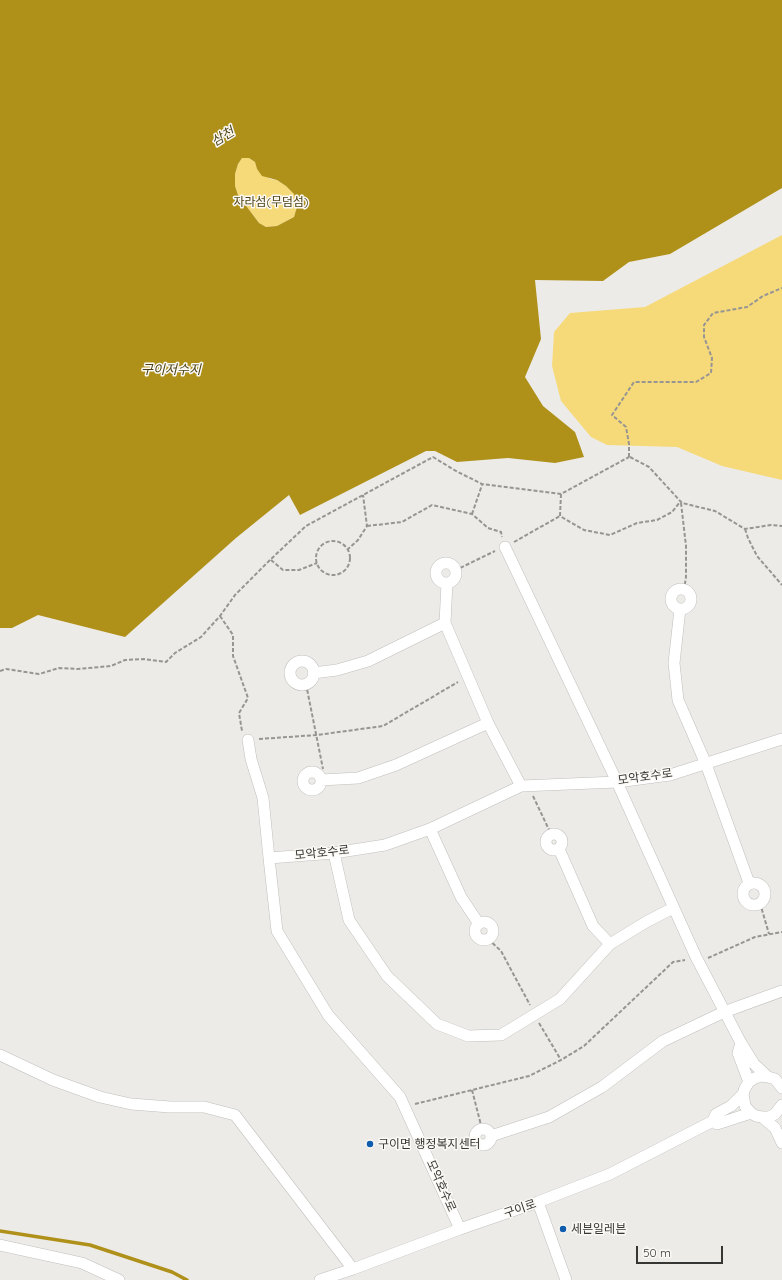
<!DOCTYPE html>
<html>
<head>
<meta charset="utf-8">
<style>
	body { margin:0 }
	#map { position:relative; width:782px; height:1280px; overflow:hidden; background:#edebe8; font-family:Quicksand,sans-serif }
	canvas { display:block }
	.scale { position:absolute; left:636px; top:1246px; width:87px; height:18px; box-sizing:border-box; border:2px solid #363634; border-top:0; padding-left:5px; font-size:12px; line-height:14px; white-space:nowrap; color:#363634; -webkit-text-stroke:3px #faf9f5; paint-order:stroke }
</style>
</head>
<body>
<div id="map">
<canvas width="782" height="1280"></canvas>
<div class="scale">50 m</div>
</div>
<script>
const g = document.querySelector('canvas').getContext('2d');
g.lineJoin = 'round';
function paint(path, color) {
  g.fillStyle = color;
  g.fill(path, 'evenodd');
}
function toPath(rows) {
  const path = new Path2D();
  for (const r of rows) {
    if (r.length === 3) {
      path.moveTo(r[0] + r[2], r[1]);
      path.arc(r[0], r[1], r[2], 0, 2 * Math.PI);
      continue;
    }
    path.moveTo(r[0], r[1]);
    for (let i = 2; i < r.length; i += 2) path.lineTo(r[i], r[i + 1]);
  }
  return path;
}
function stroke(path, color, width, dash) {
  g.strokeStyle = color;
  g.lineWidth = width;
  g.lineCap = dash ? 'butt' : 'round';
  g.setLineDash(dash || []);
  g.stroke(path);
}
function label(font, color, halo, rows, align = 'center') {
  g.font = font + ' Quicksand,"Noto Sans KR",sans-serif';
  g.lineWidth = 3;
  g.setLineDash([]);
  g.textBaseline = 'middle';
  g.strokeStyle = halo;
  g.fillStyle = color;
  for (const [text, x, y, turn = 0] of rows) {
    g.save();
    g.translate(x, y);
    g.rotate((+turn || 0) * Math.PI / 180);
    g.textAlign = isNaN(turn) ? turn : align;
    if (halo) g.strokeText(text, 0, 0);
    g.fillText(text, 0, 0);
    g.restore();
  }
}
const green = toPath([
	[242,158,249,158,255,162,257,169,270,179,277,180,286,186,294,194,297,208,294,217,277,226,266,227,259,223,238,195,235,186,235,174,238,164],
	[782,235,782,480,722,466,677,447,607,445,591,437,561,401,552,366,554,332,570,313,645,307]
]);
const water = toPath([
	[0,0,782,0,782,188,670,254,629,262,603,281,535,280,541,339,525,377,543,406,575,432,584,457,555,463,508,458,457,462,435,451,426,451,300,515,289,495,236,538,125,637,38,615,12,628,0,628],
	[242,158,249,158,255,162,257,169,262,176,277,180,286,186,294,194,297,207,294,217,277,226,266,227,259,223,238,195,235,186,235,174,238,164]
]);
const stream = toPath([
	[0,1231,90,1245,172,1272,187,1280]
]);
const path = toPath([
	[629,457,629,444,626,427,612,415,634,382,696,382,711,373,712,358,704,337,704,325,713,313,747,307,763,296,782,288],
	[630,457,649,467,682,503,715,511,745,529,771,525,782,526],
	[561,494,560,516,584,530,610,535,637,523,657,520,672,512,680,502],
	[681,503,686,546,686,577,684,590],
	[472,514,482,485],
	[367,526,402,522,432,505,472,514,488,528,501,532,502,537],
	[745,529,748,538,757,556,782,585],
	[333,558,17],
	[514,542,560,516],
	[347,550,358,540,367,526,363,495],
	[271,560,283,570,299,570,317,563],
	[456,572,460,568,495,551],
	[220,616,233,635,233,656,248,698,239,713,242,731],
	[0,671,6,669,39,674,59,668,78,669,111,666,125,660,144,659,166,662,175,653,201,637,220,616,235,595,271,559,306,526,433,457,456,471,482,484,561,494,629,457],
	[306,684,323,769],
	[259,739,317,735,383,726,458,682],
	[533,796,551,834],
	[760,903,769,934],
	[488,939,501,951,530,1005],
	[708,958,755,937,782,932],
	[539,1023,561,1060],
	[472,1090,482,1129],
	[415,1104,529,1076,561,1060,584,1046,673,962,685,960]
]);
const minor = toPath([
	[505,547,617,782,696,957,741,1043,754,1064,768,1077],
	[446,573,10],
	[681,599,10],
	[680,609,674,663,678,700,706,764,749,883],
	[445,623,488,723,521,786],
	[302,673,12],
	[313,673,337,670,368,661,445,623,447,583],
	[248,740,251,759,263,798,269,858],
	[312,781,9],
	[321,780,358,778,396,765,488,723],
	[430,829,461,897,479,924],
	[554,842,8],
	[559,849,593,926,610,944],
	[334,853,349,920,387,976,437,1024,468,1036,501,1035,560,999,610,944,646,922,673,908],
	[754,894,11],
	[484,931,9],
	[741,1043,738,1053,749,1082],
	[0,1055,53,1080,100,1097,131,1104,170,1107,204,1107,235,1115,353,1269],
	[782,1088,775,1079,768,1077,761,1076,755,1078,749,1082,745,1088,743,1094,745,1106,751,1113,756,1116,762,1117,769,1117,775,1114,782,1105],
	[762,1117,775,1128,782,1143],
	[713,1121,716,1114,731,1106,743,1094],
	[713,1121,717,1124,751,1113],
	[483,1137,8],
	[491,1136,549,1117,602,1087,663,1041,724,1012,782,991],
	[538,1202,566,1280],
	[460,1229,400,1097,328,1015,277,931,269,858,334,853,385,845,430,829,521,786,617,782,670,775,782,739],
	[0,1245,82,1263,119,1280],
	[320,1280,353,1269,460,1229,538,1202,610,1174,713,1121]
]);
const markers = [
	[370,1144,4,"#0f5dac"],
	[563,1229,4,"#0f5dac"]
];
const parkNames = [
	["자라섬(무덤섬)",271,202]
];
const streetNames = [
	["모악호수로",645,777,-8],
	["모악호수로",322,853,-6],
	["모악호수로",441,1186,66],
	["구이로",520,1209,-19]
];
const poiNames = [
	["구이면 행정복지센터",378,1144],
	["세븐일레븐",571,1229]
];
const waterNames = [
	["삼천",223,137,-31],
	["구이저수지",171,370]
];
paint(green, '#f6da79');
paint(water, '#af911a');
stroke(stream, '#af911a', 3.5);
stroke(minor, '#c0bfbc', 12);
stroke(path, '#979593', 2, [4, 2]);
stroke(minor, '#fff', 11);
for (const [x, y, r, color] of markers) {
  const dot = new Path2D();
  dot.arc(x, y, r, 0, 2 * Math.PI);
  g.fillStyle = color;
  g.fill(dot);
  stroke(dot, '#faf9f5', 1.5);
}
label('12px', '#4f4215', '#faf9f5', parkNames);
label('12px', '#363634', '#faf9f5', streetNames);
label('12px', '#363634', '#faf9f5', poiNames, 'left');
label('italic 13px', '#4e4115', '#faf9f5', waterNames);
</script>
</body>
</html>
